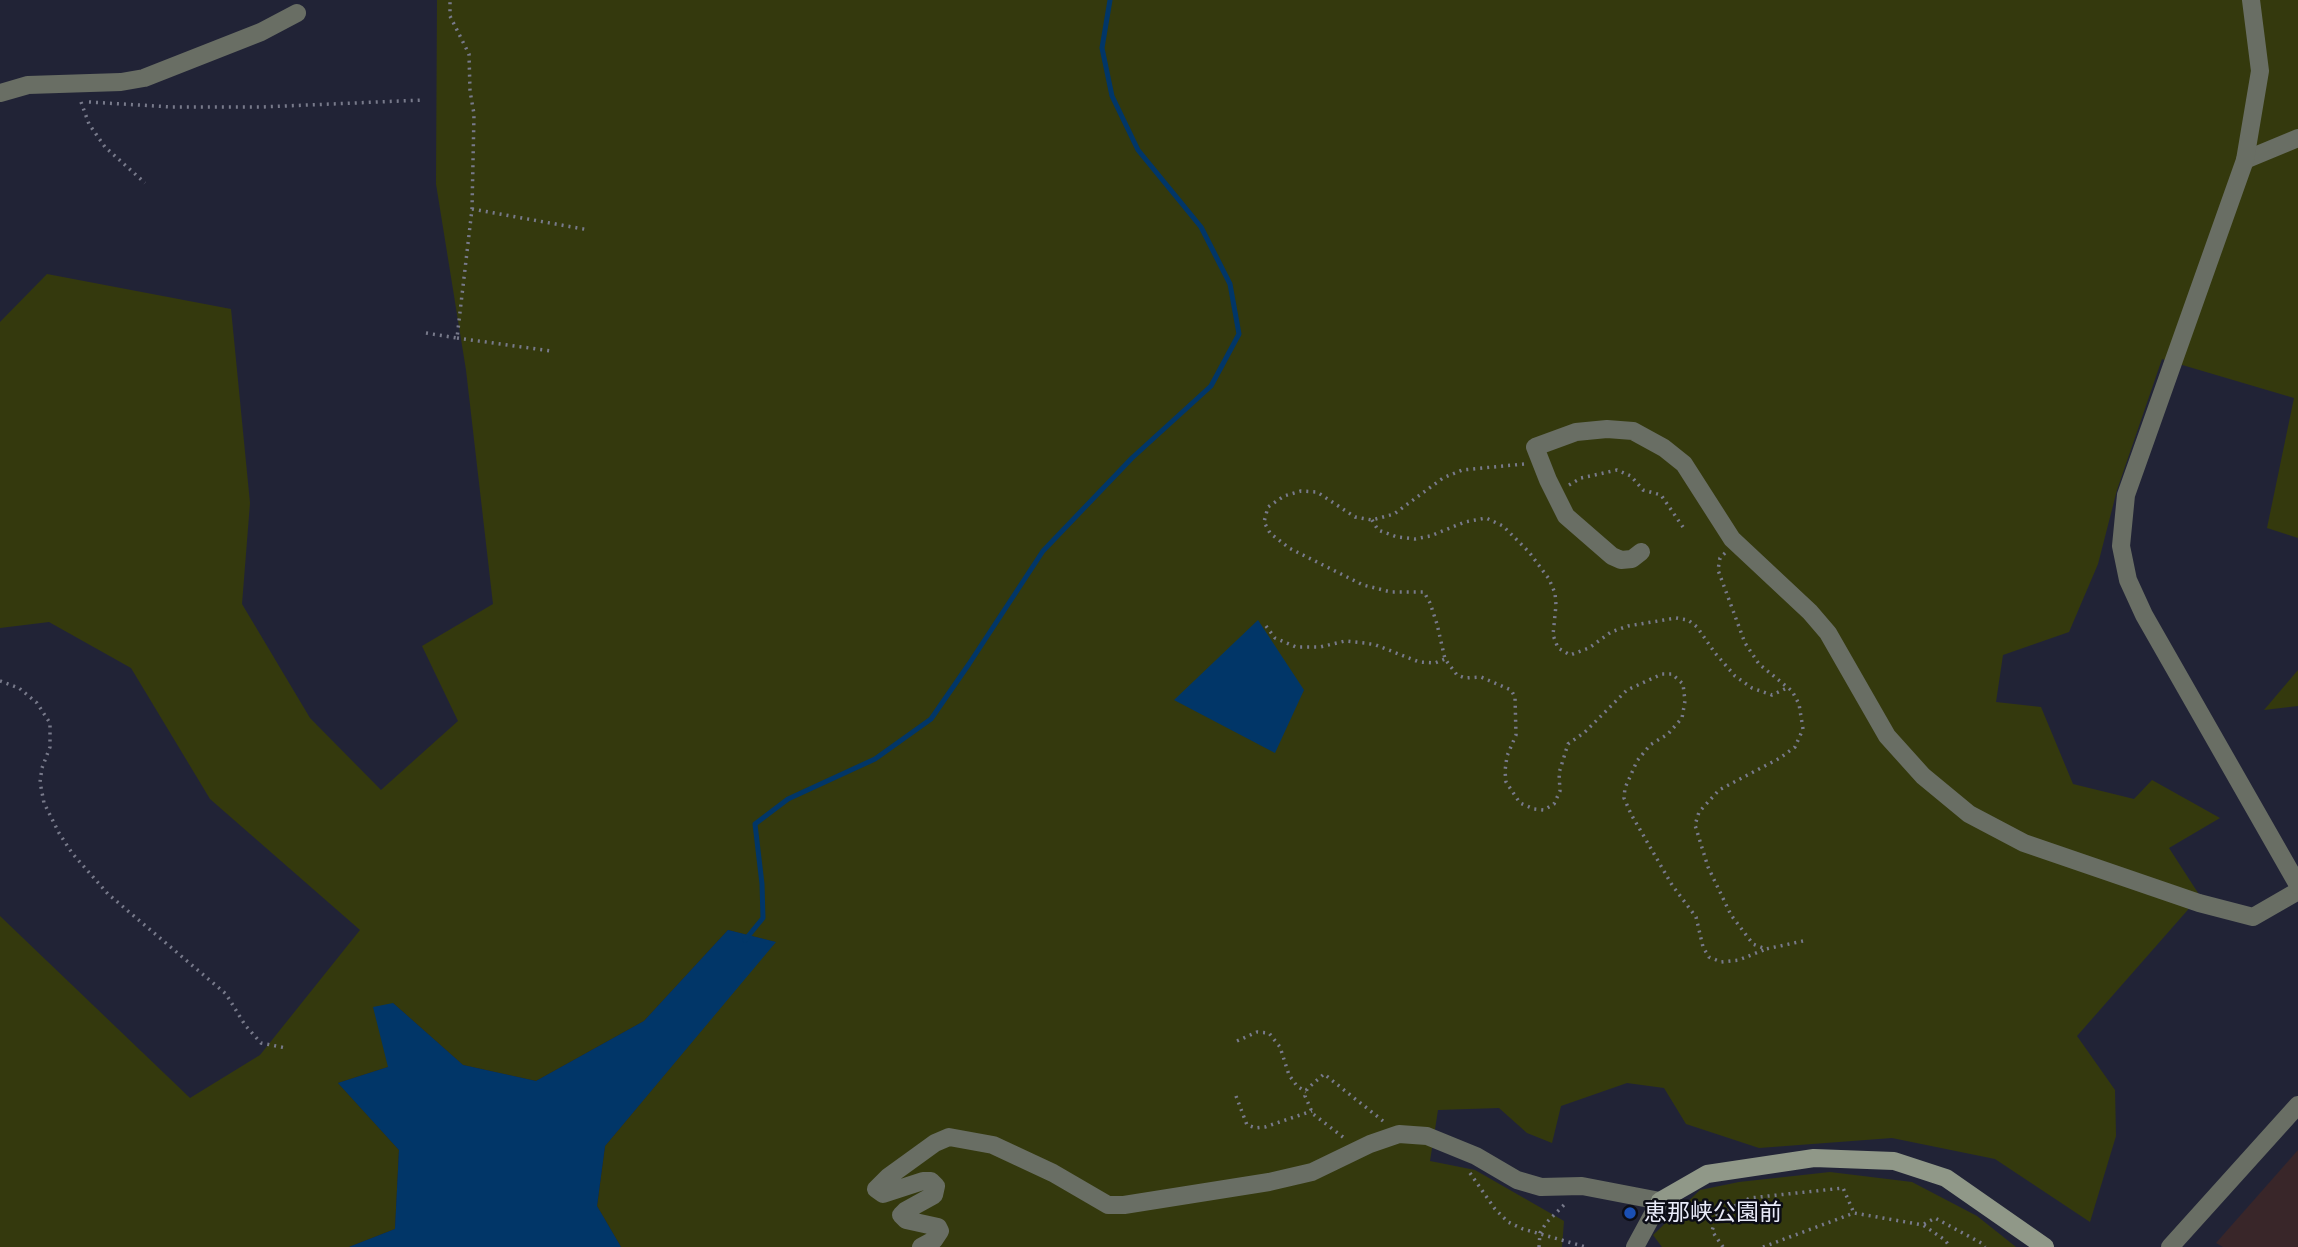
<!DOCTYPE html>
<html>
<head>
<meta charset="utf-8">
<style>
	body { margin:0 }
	canvas { display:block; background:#212336 }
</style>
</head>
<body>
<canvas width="2298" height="1247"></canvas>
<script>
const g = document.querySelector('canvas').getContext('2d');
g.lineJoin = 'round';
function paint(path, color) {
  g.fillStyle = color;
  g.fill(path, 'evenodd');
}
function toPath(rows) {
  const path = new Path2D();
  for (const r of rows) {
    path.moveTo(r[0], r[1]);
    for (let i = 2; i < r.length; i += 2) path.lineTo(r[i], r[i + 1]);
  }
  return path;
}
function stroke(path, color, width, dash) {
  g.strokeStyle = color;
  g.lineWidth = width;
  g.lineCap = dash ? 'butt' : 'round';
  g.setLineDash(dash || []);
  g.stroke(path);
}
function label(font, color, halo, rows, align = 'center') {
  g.font = font + ' "Asap Condensed","Noto Sans JP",sans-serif';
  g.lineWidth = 5;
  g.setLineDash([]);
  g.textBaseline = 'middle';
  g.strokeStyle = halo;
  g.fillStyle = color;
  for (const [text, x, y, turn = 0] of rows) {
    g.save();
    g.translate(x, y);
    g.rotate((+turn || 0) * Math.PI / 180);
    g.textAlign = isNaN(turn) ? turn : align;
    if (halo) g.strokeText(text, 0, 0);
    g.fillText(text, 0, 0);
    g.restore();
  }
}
const industrial = toPath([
	[2298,1150,2298,1247,2223,1247,2216,1243]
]);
const green = toPath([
	[437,0,2298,0,2298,538,2267,528,2294,398,2162,359,2117,490,2098,564,2069,632,2003,655,1996,702,2041,707,2073,784,2134,799,2152,780,2220,818,2169,848,2200,896,2077,1036,2115,1090,2116,1136,2090,1222,1995,1159,1892,1138,1759,1148,1686,1124,1664,1088,1627,1083,1561,1106,1552,1143,1527,1133,1499,1108,1438,1110,1430,1161,1475,1170,1564,1221,1562,1247,621,1247,597,1206,605,1146,775,942,728,930,644,1021,536,1081,463,1065,393,1003,388,1067,338,1083,399,1150,395,1229,349,1247,0,1247,0,916,190,1098,260,1055,360,930,210,799,131,668,49,622,0,628,0,322,47,274,231,309,250,503,242,604,310,718,381,790,458,721,422,646,493,604,466,370,436,184],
	[2298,670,2298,706,2264,710],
	[1830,1172,1912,1182,1977,1216,2016,1247,1662,1247,1653,1235,1700,1190,1739,1182]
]);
const water = toPath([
	[1258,620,1304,690,1275,753,1174,700],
	[728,930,776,942,605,1146,597,1206,621,1247,349,1247,395,1229,399,1150,338,1083,388,1067,373,1007,393,1003,463,1065,536,1081,644,1021]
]);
const stream = toPath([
	[745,940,763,918,762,884,755,824,788,799,875,759,931,719,969,664,1043,551,1132,458,1211,386,1239,334,1230,284,1201,227,1138,150,1112,96,1102,48,1110,0]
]);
const path = toPath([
	[81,102,89,124,105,147,145,183],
	[89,102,172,107,262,107,423,100],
	[472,209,589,230],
	[426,333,457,338,472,209,474,114,470,91,469,54,450,16,450,0],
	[457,338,551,351],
	[1524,464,1462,470,1443,478,1394,514,1372,520,1355,517,1317,492,1301,491,1284,496,1268,507,1264,522,1270,533,1289,548,1363,585,1391,592,1424,592,1430,603,1437,624,1445,659,1457,675,1465,678,1481,677,1511,690,1515,697,1516,735,1507,756,1505,771,1506,782,1520,803,1534,809,1544,810,1554,804,1560,791,1559,773,1568,744,1585,732,1627,690,1662,674,1672,674,1683,684,1685,701,1682,718,1668,734,1650,745,1637,761,1625,788,1624,798,1631,814,1672,885,1696,917,1703,947,1709,957,1721,962,1739,960,1766,949],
	[1569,485,1581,478,1617,470,1631,476,1643,490,1661,495,1685,530],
	[1372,520,1378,530,1397,537,1415,539,1430,536,1465,522,1486,518,1503,526,1529,552,1549,579,1555,593,1556,605,1553,635,1558,648,1570,655,1589,648,1611,632,1628,626,1676,618,1688,620,1697,627,1715,653,1735,676,1752,688,1772,695,1787,688],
	[1725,553,1720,558,1718,570,1745,643,1759,664,1792,691,1799,704,1803,729,1795,747,1780,758,1719,790,1699,812,1695,825,1708,867,1731,915,1753,944,1766,949,1803,941],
	[1266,626,1275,638,1296,647,1320,647,1345,641,1365,643,1376,645,1419,662,1435,663,1445,659],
	[0,681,19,688,37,703,50,723,50,747,42,768,40,782,44,803,59,833,72,853,108,894,226,994,245,1025,261,1043,286,1048],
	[1237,1041,1257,1032,1269,1033,1280,1047,1289,1075,1297,1086,1306,1092],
	[1236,1096,1247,1125,1256,1128,1265,1127,1312,1111],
	[1343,1137,1313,1114,1305,1096,1307,1089,1324,1074,1383,1121],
	[1470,1173,1495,1209,1508,1222,1523,1229,1586,1247],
	[1924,1224,1935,1218,1983,1244,1985,1247],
	[1539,1247,1540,1233,1546,1223,1565,1204],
	[1723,1247,1712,1231,1717,1215,1750,1198,1843,1188,1854,1213],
	[1763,1247,1854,1213,1923,1225,1945,1240,1950,1247]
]);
const minor = toPath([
	[0,93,28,85,121,82,144,78,261,32,297,13],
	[2245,160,2298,138],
	[1641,552,1632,559,1621,560,1612,556,1566,516,1548,480,1535,447,1576,432,1607,429,1633,431,1664,448,1684,464,1732,539,1810,612,1828,633,1887,736,1923,776,1969,814,2024,843,2199,903,2253,917,2298,891],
	[921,1247,934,1240,940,1231,938,1227,906,1220,901,1215,905,1211,934,1195,936,1186,931,1181,923,1181,883,1194,876,1189,888,1177,935,1143,949,1137,993,1145,1053,1173,1108,1205,1124,1205,1269,1182,1312,1172,1370,1144,1399,1134,1427,1136,1476,1156,1517,1180,1541,1187,1582,1186,1660,1201]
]);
const tertiary = toPath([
	[2251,0,2260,71,2245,160,2126,495,2121,546,2128,580,2144,615,2298,885],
	[1635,1247,1660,1201],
	[2170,1247,2298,1105]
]);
const secondary = toPath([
	[1660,1201,1707,1174,1814,1158,1894,1161,1946,1178,2045,1247]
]);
const markers = [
	[1630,1213,7,"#1a4fb4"]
];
const poiNames = [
	["恵那峡公園前",1644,1213]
];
paint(industrial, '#392629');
paint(green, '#34390d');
paint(water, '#013668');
stroke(stream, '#013668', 5);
stroke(path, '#787a8b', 3.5, [2, 5]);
stroke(minor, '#696e64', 18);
stroke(tertiary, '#696e64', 18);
stroke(secondary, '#909888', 18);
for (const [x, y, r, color] of markers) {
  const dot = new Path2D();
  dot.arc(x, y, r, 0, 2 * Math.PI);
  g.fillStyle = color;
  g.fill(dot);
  stroke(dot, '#0c0d16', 2.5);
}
label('23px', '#e9ebf9', '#0c0d16', poiNames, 'left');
</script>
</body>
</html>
